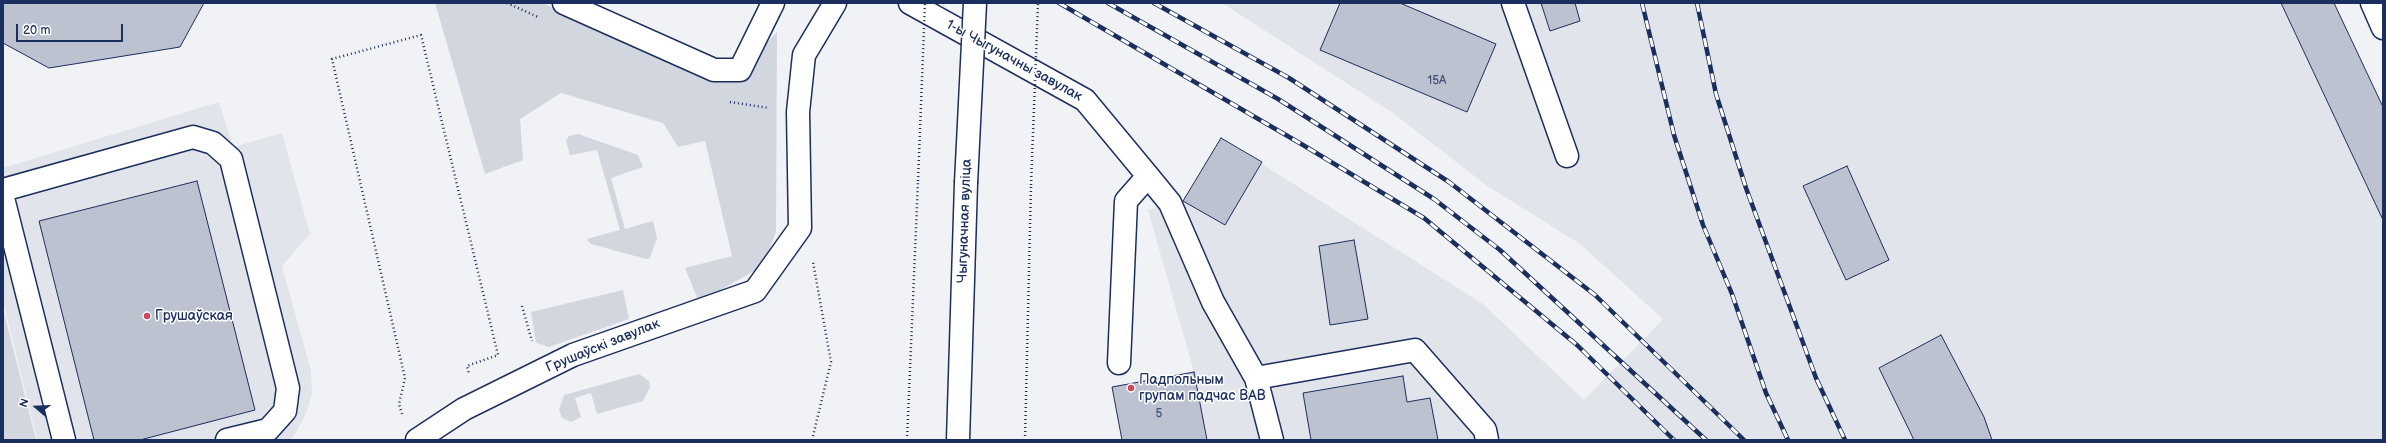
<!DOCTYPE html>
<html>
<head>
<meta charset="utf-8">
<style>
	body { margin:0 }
	#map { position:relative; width:2386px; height:443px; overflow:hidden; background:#f1f2f5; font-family:"Balsamiq Sans",sans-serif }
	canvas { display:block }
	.frame { position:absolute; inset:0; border:4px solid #1b2f5e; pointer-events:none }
	.north { position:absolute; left:16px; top:387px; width:40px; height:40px; -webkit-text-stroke:3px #fff; paint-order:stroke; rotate:289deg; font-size:11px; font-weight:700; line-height:16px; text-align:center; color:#1b2f5e }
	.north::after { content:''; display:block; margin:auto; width:14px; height:18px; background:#1b2f5e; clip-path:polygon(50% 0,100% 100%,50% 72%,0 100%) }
	.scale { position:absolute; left:16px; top:24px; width:107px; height:18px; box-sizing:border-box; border:2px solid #1b2f5e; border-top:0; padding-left:5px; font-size:12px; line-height:14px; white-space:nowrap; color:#1b2f5e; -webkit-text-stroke:3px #fff; paint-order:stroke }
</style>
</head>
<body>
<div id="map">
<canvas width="2386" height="443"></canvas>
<div class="frame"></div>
<div class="north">N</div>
<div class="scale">20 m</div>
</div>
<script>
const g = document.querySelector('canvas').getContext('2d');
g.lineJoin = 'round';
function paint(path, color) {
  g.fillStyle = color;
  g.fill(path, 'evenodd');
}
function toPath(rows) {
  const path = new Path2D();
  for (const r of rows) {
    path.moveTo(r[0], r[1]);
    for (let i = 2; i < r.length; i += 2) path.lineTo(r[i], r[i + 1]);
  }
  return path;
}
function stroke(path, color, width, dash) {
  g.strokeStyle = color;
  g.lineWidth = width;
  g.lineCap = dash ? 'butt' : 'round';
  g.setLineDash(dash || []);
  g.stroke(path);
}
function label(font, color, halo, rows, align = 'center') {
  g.font = font + ' "Balsamiq Sans",sans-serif';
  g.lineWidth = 3;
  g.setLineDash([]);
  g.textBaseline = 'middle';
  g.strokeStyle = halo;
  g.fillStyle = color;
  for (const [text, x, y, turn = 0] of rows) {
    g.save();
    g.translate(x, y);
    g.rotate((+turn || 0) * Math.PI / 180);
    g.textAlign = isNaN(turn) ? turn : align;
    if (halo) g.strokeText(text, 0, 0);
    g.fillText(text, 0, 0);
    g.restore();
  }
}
const built = toPath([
	[1222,3,2281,3,2383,220,2383,440,1122,440,1112,387,1194,372,1148,210,1183,201,1221,138,1483,304,1584,400,1663,319,1580,244,1486,185,1393,113],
	[219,102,233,147,282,133,310,234,282,266,311,371,312,393,306,414,294,436,289,440,37,440,3,301,3,168]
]);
const green = toPath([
	[435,3,542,3,712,70,747,63,777,32,776,232,763,266,699,302,685,268,732,256,705,141,678,147,663,123,561,93,520,119,523,160,485,174],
	[578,134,638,155,643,167,611,178,625,229,653,221,657,238,650,258,646,259,591,244,588,241,587,239,620,230,597,150,570,155,566,141,569,136],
	[623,290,629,319,549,347,536,343,531,312],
	[3,308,36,440,3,440],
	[639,374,649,381,650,387,643,401,597,414,591,393,575,398,581,417,571,422,562,418,559,410,564,395]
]);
const building = toPath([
	[3,3,204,3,180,47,49,68,3,43,3,3],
	[1340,3,1400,3,1496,44,1467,112,1320,50,1340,3],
	[1541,3,1575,3,1580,21,1550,31,1541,3],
	[2281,3,2334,3,2383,107,2383,220,2281,3],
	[1221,138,1262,162,1225,225,1183,201,1221,138],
	[1847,166,1889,260,1846,280,1803,186,1847,166],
	[197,181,255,410,140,440,94,440,39,221,197,181],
	[1354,240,1368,319,1330,325,1319,246,1354,240],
	[1941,335,1984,417,1992,440,1914,440,1879,368,1941,335],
	[1194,372,1207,440,1122,440,1112,387,1194,372],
	[1403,376,1407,402,1430,398,1438,440,1311,440,1303,393,1403,376]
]);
const path = toPath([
	[507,3,538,17],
	[730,102,769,108],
	[522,306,532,341],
	[402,414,399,404,405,378,332,59,421,35,498,355,467,366,469,374],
	[812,440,831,362,813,262],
	[907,440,918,181],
	[1025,440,1031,185]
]);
const minor = toPath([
	[564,3,714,70,740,70,773,3],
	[910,3,1085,100,1148,176,1170,203,1213,302,1256,378,1272,440],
	[1513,3,1567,156],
	[2372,3,2383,28],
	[3,190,193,137,213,143,231,159,288,388,285,411,268,430,227,440],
	[3,198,64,440],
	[1119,363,1126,201,1148,176],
	[1256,378,1415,350,1485,430,1487,440],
	[417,440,464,409,573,355,755,291,800,228,798,112,804,55,835,3]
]);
const major = toPath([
	[958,440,966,183]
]);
const rail = toPath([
	[1059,3,1303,145,1424,218,1577,345,1674,440],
	[1108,3,1278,99,1434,199,1500,250,1706,440],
	[1154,3,1289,78,1449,182,1595,295,1744,440],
	[1642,3,1674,135,1703,225,1732,294,1766,393,1788,440],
	[1697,3,1716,94,1746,188,1816,378,1845,440]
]);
const pathBridge = toPath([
	[918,181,925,3],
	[1031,185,1038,3]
]);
const majorBridge = toPath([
	[966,183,975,3]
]);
const markers = [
	[147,316,4,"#d1495b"],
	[1131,388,4,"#d1495b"]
];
const numberNames = [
	["15А",1437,81],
	["5",1159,414]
];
const streetNames = [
	["1-ы Чыгуначны завулак",1014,61,29],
	["Чыгуначная вуліца",965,221,-88],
	["Грушаўскі завулак",603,346,-22]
];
const poiNames = [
	["Грушаўская",155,316],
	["Падпольным",1139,380],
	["групам падчас ВАВ",1139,396]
];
paint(built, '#e1e4ea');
paint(green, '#d2d6df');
paint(building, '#bcc2d0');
stroke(building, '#1b2f5e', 1);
stroke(minor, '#1b2f5e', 25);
stroke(major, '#1b2f5e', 25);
stroke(path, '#1b2f5e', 2.5, [1, 3]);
stroke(minor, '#fff', 22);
stroke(major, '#fff', 22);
stroke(rail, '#1b2f5e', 4.5);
stroke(rail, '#fff', 3, [9]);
stroke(majorBridge, '#1b2f5e', 25, []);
stroke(pathBridge, '#1b2f5e', 2.5, [1, 3]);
stroke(majorBridge, '#fff', 22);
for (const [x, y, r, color] of markers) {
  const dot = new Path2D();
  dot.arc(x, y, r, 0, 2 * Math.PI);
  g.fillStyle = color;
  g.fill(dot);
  stroke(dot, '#fff', 1.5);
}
label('12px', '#43547a', null, numberNames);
label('14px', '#1b2f5e', '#fff', streetNames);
label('14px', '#1b2f5e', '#fff', poiNames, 'left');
</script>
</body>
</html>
